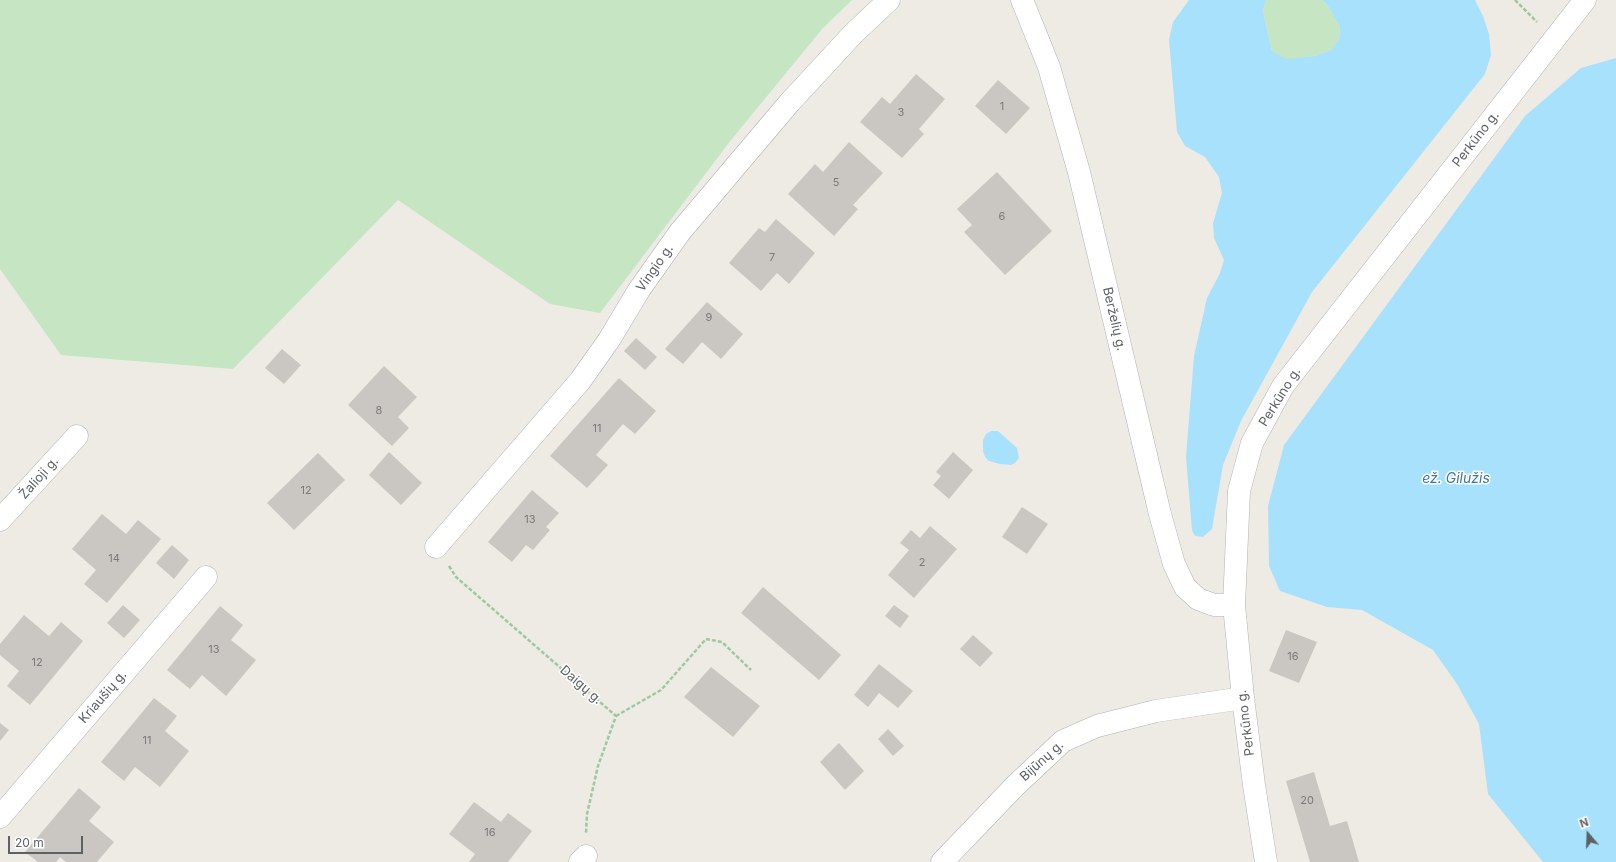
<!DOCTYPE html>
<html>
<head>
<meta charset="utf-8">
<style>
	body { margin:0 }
	#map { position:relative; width:1616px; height:862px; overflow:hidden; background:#eeebe5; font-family:Inter,sans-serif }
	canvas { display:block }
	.north { position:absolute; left:1568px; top:814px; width:40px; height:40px; -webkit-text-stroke:3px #fff; paint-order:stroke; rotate:341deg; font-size:11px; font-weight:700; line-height:16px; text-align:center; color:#5d6164 }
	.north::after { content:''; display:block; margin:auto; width:14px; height:18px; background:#5d6164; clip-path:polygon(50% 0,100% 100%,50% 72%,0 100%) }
	.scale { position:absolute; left:8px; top:836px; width:75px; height:18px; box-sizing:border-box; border:2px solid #5d6164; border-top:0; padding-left:5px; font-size:12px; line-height:14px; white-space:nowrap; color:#5d6164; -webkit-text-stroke:3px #fff; paint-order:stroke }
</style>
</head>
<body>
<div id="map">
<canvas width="1616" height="862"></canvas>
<div class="north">N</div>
<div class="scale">20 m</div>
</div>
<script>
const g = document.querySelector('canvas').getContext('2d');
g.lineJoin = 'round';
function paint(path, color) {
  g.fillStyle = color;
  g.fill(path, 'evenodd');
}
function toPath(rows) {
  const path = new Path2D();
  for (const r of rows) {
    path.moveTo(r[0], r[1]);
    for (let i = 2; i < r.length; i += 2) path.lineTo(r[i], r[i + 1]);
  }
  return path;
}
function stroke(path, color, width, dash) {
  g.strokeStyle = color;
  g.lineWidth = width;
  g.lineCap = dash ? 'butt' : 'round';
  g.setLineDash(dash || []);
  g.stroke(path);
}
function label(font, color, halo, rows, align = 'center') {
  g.font = font + ' Inter,sans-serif';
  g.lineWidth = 3;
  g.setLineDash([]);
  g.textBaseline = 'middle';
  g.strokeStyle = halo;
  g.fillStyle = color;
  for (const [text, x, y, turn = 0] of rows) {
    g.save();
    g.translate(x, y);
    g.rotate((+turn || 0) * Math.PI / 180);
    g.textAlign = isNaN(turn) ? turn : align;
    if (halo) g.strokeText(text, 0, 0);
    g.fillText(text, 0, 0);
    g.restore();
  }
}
const green = toPath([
	[0,0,852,0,823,28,731,140,600,313,550,304,398,200,233,369,61,355,0,269],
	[1266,0,1322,0,1328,6,1340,27,1339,39,1331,50,1315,56,1286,60,1272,51,1263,11]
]);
const water = toPath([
	[1189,0,1266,0,1263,11,1272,51,1286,59,1315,56,1331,50,1339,39,1340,27,1328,6,1322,0,1475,0,1483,16,1489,34,1491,55,1485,74,1312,292,1241,421,1223,465,1212,529,1203,537,1195,536,1192,530,1186,457,1194,356,1207,298,1220,273,1224,260,1214,238,1213,223,1222,193,1219,177,1205,157,1185,146,1177,132,1169,40,1173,22],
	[1616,58,1616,862,1543,862,1488,794,1479,724,1457,684,1433,650,1362,610,1327,607,1280,591,1269,566,1268,506,1284,445,1525,116,1581,68],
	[991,431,998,431,1017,448,1019,458,1015,463,1011,465,1000,464,989,461,985,457,983,451,983,440,986,434]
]);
const building = toPath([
	[916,74,945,99,919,129,924,134,902,158,860,122,882,97,890,104],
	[998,80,1030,108,1006,134,975,106],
	[849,142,883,173,853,205,858,209,834,236,788,194,815,164,823,172],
	[997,172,1052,231,1005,275,964,232,972,225,957,209],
	[776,219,815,253,789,284,777,273,761,291,729,263,759,228,765,232],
	[707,302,743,334,721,359,702,342,683,364,665,349],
	[636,338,657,357,645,370,624,351],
	[282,349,301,365,284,384,265,368],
	[384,366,417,397,398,417,409,428,392,446,348,405],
	[619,378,656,411,635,434,623,424,596,455,608,465,587,488,550,456],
	[389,452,422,483,401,505,369,475],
	[953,452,973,470,949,499,933,485,941,476,936,472],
	[318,453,345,480,294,530,267,503],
	[532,490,559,513,546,527,550,530,533,550,526,545,512,562,488,542],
	[1022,507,1048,524,1027,554,1002,537],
	[102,514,126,534,138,520,161,539,107,603,84,584,96,570,72,549],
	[930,526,957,549,914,598,888,575,909,550,900,543,911,530,920,538],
	[172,545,189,560,174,579,156,563],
	[763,587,841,655,819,680,741,613],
	[123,605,140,620,124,638,107,623],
	[894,605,909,616,900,628,885,616],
	[220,606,243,625,231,640,256,660,226,696,202,675,190,689,167,670],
	[24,615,49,636,61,622,83,641,30,705,7,686,19,671,0,655,0,644],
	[1286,630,1317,642,1299,683,1269,671],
	[973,635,993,653,980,667,960,649],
	[879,664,913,691,898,708,879,693,868,707,854,695],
	[711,667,760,706,733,737,684,697],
	[154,698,177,716,165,731,189,751,160,787,135,767,124,781,101,762],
	[0,723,9,730,0,741],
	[888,729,904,746,893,756,878,739],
	[839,743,864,771,845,790,820,762],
	[1314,772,1330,826,1347,821,1359,862,1310,862,1286,781],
	[79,788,101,807,89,821,114,842,97,862,66,862,60,857,56,862,38,862,25,852],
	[474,802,501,822,508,813,532,831,508,862,469,862,475,854,449,834]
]);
const path = toPath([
	[1515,0,1537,22],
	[449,566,456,577,616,716,598,766,587,814,586,833],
	[616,716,661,690,706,639,722,642,751,670]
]);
const street = toPath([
	[1022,0,1049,67,1079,172,1160,514,1174,564,1185,587,1198,599,1214,605,1234,605],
	[0,520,77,436],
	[436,547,580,381,609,340,639,290,680,232,790,102,853,34,889,0],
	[0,817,206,577],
	[580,862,586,856],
	[942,862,1016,785,1063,741,1097,726,1156,711,1243,698],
	[1266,862,1254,785,1243,698,1234,605,1239,491,1252,443,1283,386,1585,0]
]);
const numberNames = [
	["1",1002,107],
	["3",901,113],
	["5",836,183],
	["6",1002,217],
	["7",772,258],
	["9",709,318],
	["8",379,411],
	["11",597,429],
	["12",306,491],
	["13",530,520],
	["14",114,559],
	["2",922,563],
	["13",214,650],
	["16",1293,657],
	["12",37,663],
	["11",147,741],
	["20",1307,801],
	["16",490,833]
];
const streetNames = [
	["Perkūno g.",1476,139,-52],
	["Vingio g.",655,268,-55],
	["Berželių g.",1114,319,77],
	["Perkūno g.",1280,397,-58],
	["Žalioji g.",39,478,-48],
	["Daigų g.",581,685,41],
	["Kriaušių g.",103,697,-49],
	["Perkūno g.",1246,723,-97],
	["Bijūnų g.",1042,761,-42]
];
const waterNames = [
	["ež. Gilužis",1456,479]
];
paint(green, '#c6e5c2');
paint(water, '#a8e1fb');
paint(building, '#cac6c1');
stroke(street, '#b0b3b6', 23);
stroke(path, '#9dc8a4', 2.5, [4, 2]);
stroke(street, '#fff', 22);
label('11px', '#787a7b', null, numberNames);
label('13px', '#5d6164', '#fff', streetNames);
label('italic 14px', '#3f779b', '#fff', waterNames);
</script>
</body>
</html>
